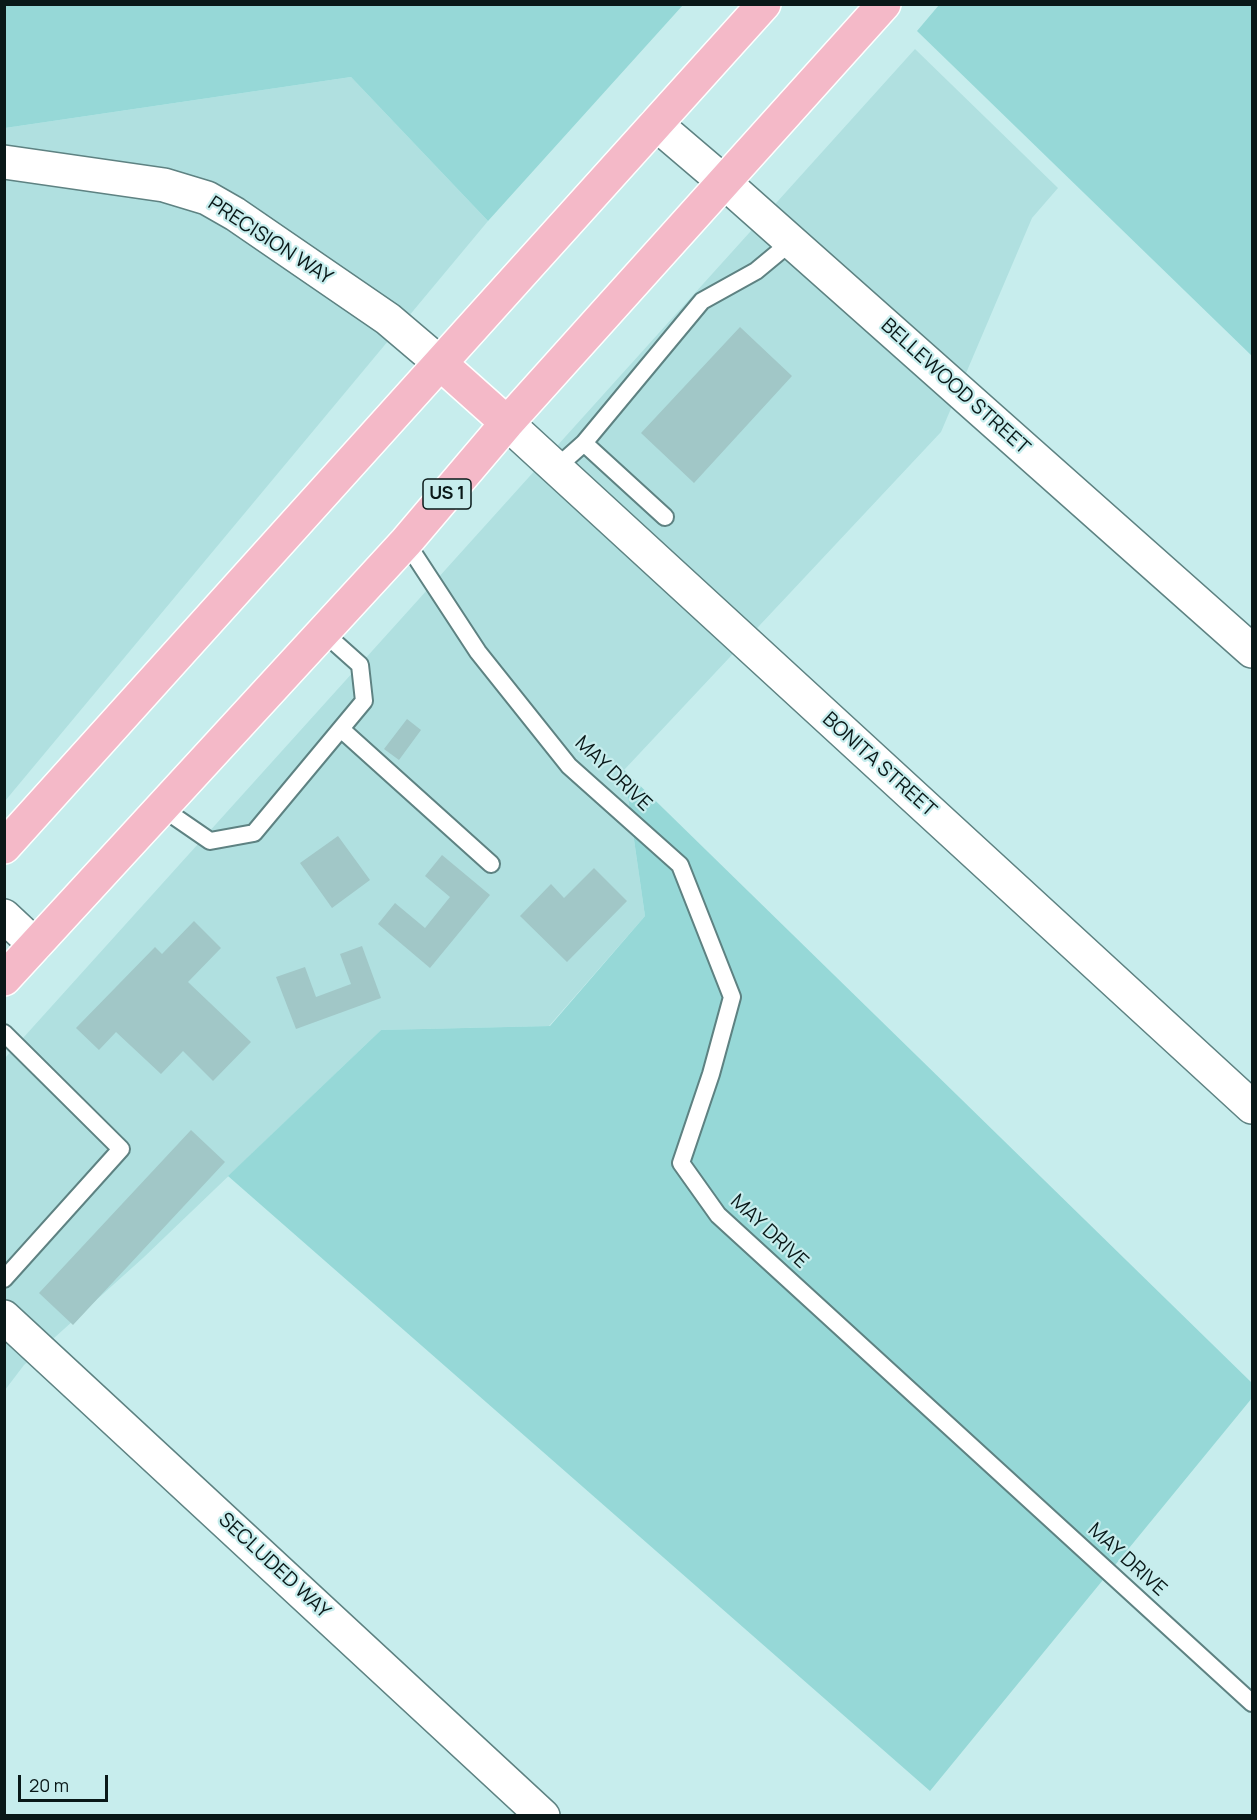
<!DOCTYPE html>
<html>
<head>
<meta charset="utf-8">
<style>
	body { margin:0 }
	#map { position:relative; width:1257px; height:1820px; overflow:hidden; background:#c7eded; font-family:Manrope,sans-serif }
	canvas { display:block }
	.frame { position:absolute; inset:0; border:6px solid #091818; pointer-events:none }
	.scale { position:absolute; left:18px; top:1775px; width:90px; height:27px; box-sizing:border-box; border:3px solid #091818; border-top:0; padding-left:8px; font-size:18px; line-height:21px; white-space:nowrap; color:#091818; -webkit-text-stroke:4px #c7eded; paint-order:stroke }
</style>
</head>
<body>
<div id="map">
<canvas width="1257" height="1820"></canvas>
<div class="frame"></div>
<div class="scale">20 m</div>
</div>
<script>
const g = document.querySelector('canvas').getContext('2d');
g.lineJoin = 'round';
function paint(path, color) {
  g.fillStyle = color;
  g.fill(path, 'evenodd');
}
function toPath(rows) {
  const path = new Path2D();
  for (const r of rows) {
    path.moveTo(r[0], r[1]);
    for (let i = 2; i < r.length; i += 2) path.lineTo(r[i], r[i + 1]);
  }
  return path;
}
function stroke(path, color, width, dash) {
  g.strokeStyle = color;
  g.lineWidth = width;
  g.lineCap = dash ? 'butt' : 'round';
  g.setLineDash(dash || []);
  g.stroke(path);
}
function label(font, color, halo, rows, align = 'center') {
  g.font = font + ' Manrope,sans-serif';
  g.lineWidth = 4.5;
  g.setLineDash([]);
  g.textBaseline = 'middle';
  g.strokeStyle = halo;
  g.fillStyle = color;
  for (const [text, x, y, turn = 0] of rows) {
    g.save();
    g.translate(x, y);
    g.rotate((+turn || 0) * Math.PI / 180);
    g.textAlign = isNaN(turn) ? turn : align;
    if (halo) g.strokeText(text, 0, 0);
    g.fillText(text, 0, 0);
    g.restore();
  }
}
const built = toPath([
	[915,49,1058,188,1032,218,941,432,624,770,645,916,549,1026,381,1030,143,1258,24,1365,5,1390,5,1058],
	[351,77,488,221,5,801,5,128]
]);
const green = toPath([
	[4,5,5,4,683,5,488,221,351,77,5,128],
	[939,5,1252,5,1252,356,917,31],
	[624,770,1252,1383,1252,1398,930,1791,228,1176,381,1030,550,1026,645,916]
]);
const building = toPath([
	[740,327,792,376,694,483,641,433],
	[407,719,421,730,399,760,384,749],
	[338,836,370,880,332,908,300,863],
	[442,855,490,895,430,968,378,924,395,903,425,928,450,897,425,876],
	[594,868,627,901,567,962,520,916,551,884,564,898],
	[194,921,221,948,188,982,251,1042,213,1081,183,1051,161,1074,116,1032,99,1050,76,1028,155,947,162,954],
	[362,946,381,998,296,1029,276,977,305,967,316,997,351,984,340,954],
	[191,1130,225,1162,73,1325,39,1293]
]);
const service = toPath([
	[584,443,665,517],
	[556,468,584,443,702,301,756,271,791,242],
	[406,542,478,652,569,766,680,865,732,997,711,1074,681,1163,718,1215,1252,1703],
	[341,729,491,864],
	[162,808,210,841,254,833,364,701,360,665,323,632],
	[4,1033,121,1149,4,1279]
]);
const minor = toPath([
	[656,124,724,182,1252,651],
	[4,162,164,185,207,198,235,214,388,319,441,364],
	[507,423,1252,1107],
	[4,916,35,945],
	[4,1317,543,1816]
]);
const primary = toPath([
	[441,364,507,423],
	[4,847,764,4],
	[4,979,406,542,507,423,884,4]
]);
const shields = [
	[447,494,48]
];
const shieldNames = [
	["US 1",447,494]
];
const streetNames = [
	["PRECISION WAY",270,241,33],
	["BELLEWOOD STREET",955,387,42],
	["BONITA STREET",879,765,42],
	["MAY DRIVE",613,774,44],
	["MAY DRIVE",769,1232,43],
	["MAY DRIVE",1127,1560,42],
	["SECLUDED WAY",274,1566,43]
];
paint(built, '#b0e0e0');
paint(green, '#96d8d7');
paint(building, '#a1c7c7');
stroke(service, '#5e8282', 20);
stroke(minor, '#5e8282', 36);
stroke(primary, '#fff', 36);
stroke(service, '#fff', 16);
stroke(minor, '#fff', 33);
stroke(primary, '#f4b9c8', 33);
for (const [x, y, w] of shields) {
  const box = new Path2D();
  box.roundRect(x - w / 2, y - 15, w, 30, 4.5);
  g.fillStyle = '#c7eded';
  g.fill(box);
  stroke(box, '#091818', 1.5);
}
label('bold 18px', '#091818', null, shieldNames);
label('20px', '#091818', '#c7eded', streetNames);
</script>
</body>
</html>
